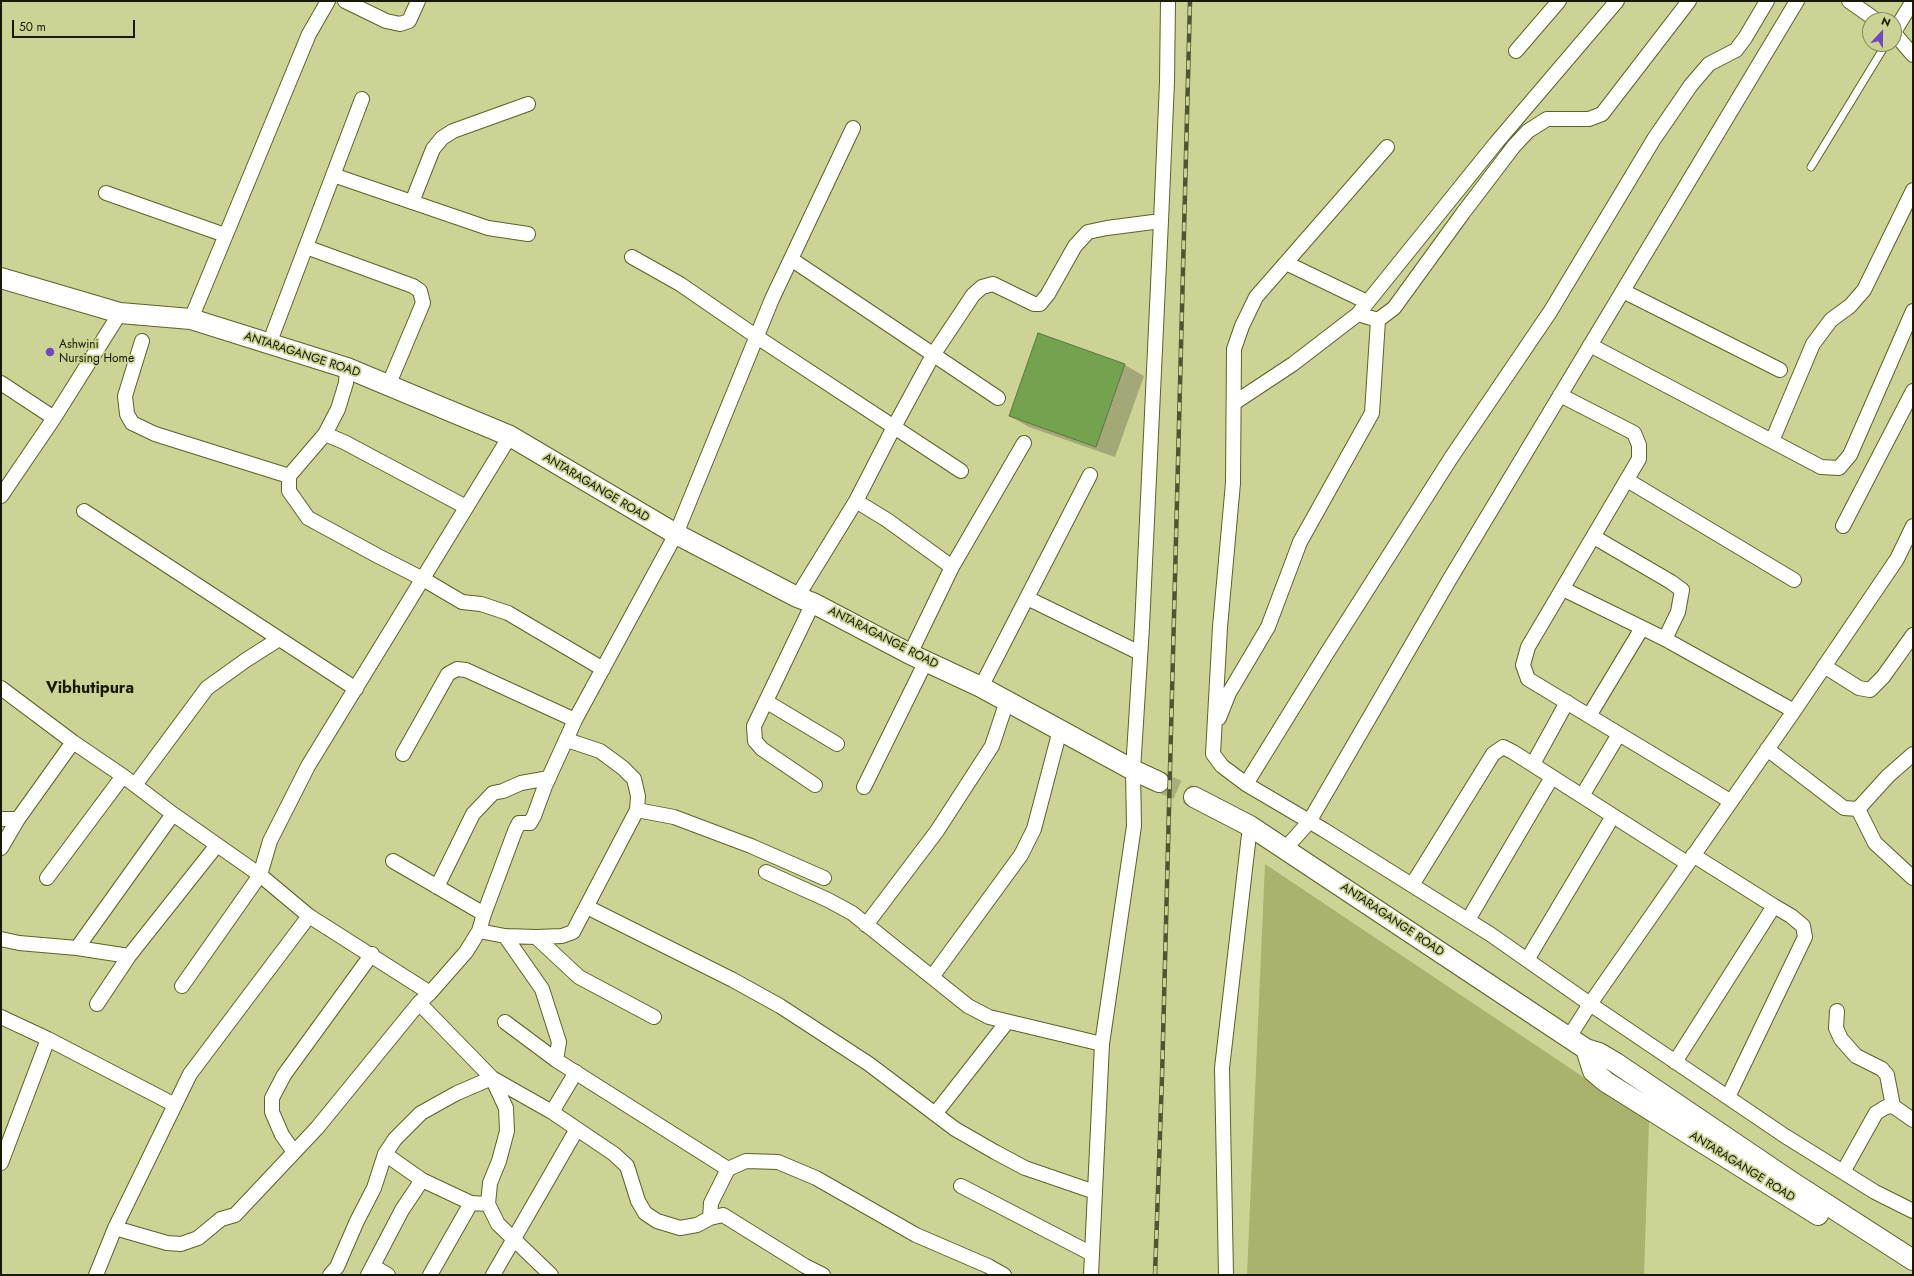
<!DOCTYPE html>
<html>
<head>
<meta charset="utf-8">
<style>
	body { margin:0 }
	#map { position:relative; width:1914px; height:1276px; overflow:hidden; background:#ccd394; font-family:Jost,sans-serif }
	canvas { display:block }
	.frame { position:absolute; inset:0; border:2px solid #181a03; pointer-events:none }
	.north { position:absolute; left:1862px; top:12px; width:40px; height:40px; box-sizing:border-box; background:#ccd394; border:1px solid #84895a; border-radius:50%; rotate:22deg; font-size:11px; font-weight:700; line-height:16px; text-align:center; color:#181a03 }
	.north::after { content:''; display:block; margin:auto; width:14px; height:18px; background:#6e48c1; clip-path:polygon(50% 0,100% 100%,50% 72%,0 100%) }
	.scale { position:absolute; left:12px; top:20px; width:123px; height:18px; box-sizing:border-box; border:2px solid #181a03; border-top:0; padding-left:5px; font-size:12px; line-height:14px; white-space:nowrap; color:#181a03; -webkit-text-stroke:3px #ccd394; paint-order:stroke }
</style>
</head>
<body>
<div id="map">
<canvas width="1914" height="1276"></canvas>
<div class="frame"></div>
<div class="north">N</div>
<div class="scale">50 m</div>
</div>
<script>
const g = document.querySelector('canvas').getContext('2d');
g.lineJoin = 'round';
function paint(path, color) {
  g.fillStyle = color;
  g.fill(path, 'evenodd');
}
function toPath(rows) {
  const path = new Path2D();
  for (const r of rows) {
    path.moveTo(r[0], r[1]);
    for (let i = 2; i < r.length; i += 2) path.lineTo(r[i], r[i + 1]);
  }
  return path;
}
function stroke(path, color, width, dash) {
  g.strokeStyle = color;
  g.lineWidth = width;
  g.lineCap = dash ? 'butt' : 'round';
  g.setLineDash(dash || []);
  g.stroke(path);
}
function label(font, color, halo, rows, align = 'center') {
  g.font = font + ' Jost,sans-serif';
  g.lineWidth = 3.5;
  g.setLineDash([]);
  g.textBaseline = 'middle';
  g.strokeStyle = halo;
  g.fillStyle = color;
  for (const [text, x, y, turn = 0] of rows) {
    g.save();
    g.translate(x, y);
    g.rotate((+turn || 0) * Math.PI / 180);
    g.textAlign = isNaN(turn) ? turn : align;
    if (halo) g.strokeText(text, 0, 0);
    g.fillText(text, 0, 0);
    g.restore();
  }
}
const green = toPath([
	[1265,864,1649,1121,1644,1275,1247,1275]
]);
const shadow = toPath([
	[1039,334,1125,365,1144,376,1115,457,1029,427,1010,416]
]);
const building = toPath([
	[1038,333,1125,364,1096,447,1009,416,1038,333]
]);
const secondaryTunnel = toPath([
	[1159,782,1194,797]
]);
const lane = toPath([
	[1811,167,1886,44]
]);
const street = toPath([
	[345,1,386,21,400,24,409,21,418,1],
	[1849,1,1876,20],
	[1894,32,1913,1],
	[1894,33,1913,55],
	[1516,51,1559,1],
	[1387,147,1256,297,1242,326,1234,349,1233,483,1220,627,1213,754,1222,766,1246,784,1324,830,1490,934,1590,1004,1785,1136,1875,1192,1913,1211],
	[333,175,488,228,528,234],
	[106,193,225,235],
	[412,202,433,149,442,138,453,131,528,104],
	[306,247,413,286,420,291,423,303,388,386],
	[632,257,680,284,757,337,961,471],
	[791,259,998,398],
	[1286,263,1367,302],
	[1623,291,1780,370],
	[1358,314,1378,320,1394,308,1463,213,1514,146,1528,131,1547,119,1589,119,1602,114,1689,1],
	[191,319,309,34,328,1],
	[142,341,125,396,127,414,132,423,155,434,289,476],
	[269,344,362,99],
	[1590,345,1821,467,1839,468,1850,455,1913,311],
	[347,368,346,383,338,409,325,434,289,476,289,491,308,518,378,556,423,579,462,602,481,604,508,613,603,669],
	[1,383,54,418],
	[1560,395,1634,433,1639,445,1639,459,1528,647,1523,665,1528,679,1730,801],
	[1234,403,1293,364,1358,314,1496,143,1617,1],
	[325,434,344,442,466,507],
	[1772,441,1813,344,1831,320,1850,306,1864,290,1913,190],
	[1627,480,1794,580],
	[1,496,54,418,120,313],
	[84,511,356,689],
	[1843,526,1913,391],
	[1594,537,1671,582,1682,590,1678,612,1665,639],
	[952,567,1024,443],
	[1563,589,1665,639,1794,711],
	[797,597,856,501],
	[1027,598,1140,653],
	[813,603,754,726,755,741,762,749,815,785],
	[910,654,952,567,887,520,856,501,894,427,933,355,973,295,982,287,993,284,1034,304,1040,304,1048,294,1075,246,1088,232,1107,228,1161,221],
	[1824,666,1859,688,1870,690,1883,677,1913,635],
	[981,687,1090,475],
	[1,688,73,742,123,776,173,814,260,875,182,986],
	[767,702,837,744],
	[1589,716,1642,628],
	[1219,718,1229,693,1268,627,1300,542,1372,413,1378,320],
	[1767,749,1844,808,1858,809,1888,776,1913,754],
	[403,754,448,674,457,669,466,670,575,720],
	[1533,764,1567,702],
	[1246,784,1327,653,1451,458,1550,312,1654,139,1691,85,1709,64,1736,50,1745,38,1767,1],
	[135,785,207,688,246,660,279,639],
	[864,787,926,661],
	[1582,796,1619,734],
	[1858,809,1875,843,1913,878],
	[637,810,674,817,751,846,824,878],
	[1,819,18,819],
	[1,848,18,819,73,742],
	[1285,849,1309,822,1448,582,1797,1],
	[393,861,484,914],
	[766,872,828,900,852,913,968,1006,989,1017,1102,1044],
	[47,878,123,776],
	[1412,885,1493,754,1503,747,1513,752,1687,863],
	[437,887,473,814,493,793,503,791,521,783,549,778],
	[587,907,733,980,780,1006,869,1064,955,1129,995,1152,1025,1168,1095,1192],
	[309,916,430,993],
	[1468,920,1552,777],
	[866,925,937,831,992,746,1007,701],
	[479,931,505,936,536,937,562,936,573,932,637,810,638,796,634,779,623,768,600,751,567,740],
	[505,936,542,989,559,1042,556,1060],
	[536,937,579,977,654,1017],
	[1,939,19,943,77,948,129,956],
	[77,948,173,814],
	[1527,960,1613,816],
	[932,977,1021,855,1034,829,1060,730],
	[419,1003,492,1078,506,1108,507,1131,499,1161,490,1183,488,1204,498,1224,551,1275],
	[97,1004,129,956,217,845],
	[1837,1011,1836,1028,1841,1039,1856,1056,1882,1069,1887,1075,1893,1106],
	[1,1017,48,1039,175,1105],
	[505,1022,556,1060,728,1169],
	[1569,1037,1590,1004,1794,711,1897,559,1913,526],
	[1675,1062,1774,906,1693,855],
	[1728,1097,1805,937,1803,926,1791,916,1774,906],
	[552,1112,576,1072],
	[935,1114,1007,1022],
	[294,1152,282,1135,272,1112,272,1098,284,1075,372,954],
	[385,1154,395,1139,421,1113,457,1093,492,1078,552,1112,614,1154,627,1166,638,1201,645,1213,657,1221,680,1228,697,1225,710,1218,723,1215,805,1266,823,1275],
	[1,1163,48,1039],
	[1843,1172,1876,1113,1886,1107,1893,1106,1913,1120],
	[961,1186,1092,1254],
	[710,1218,711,1203,728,1169,746,1161,778,1162,816,1178,916,1235,988,1266,1004,1275],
	[115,1228,167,1243,181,1244,198,1238,221,1219,235,1215,317,1128,419,1003,430,993,466,952,479,931,484,914,515,831,519,823,530,823,534,816,545,786,575,720,676,534,772,299,853,128],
	[373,1266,388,1275],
	[96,1275,115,1228,190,1074,309,916,260,875,270,841,308,766,510,436],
	[330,1275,337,1267,357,1221,374,1188,385,1154,422,1180,471,1203,488,1204],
	[368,1275,402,1210,422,1180],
	[430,1275,471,1203],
	[493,1275,577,1129],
	[1091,1275,1102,1044,1134,826,1133,770,1142,627,1161,221,1167,82,1168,1],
	[1226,1275,1222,1068,1250,826]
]);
const secondary = toPath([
	[1,278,120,313,191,319,347,368,510,436,676,534,797,597,813,603,910,654,981,687,1133,770,1159,782],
	[1194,797,1250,826,1586,1049,1599,1053,1616,1063,1792,1182,1913,1260],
	[1586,1049,1593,1071,1606,1082,1818,1215]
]);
const rail = toPath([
	[1155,1275,1162,1077,1190,1]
]);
const markers = [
	[50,352,5,"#6e48c1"]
];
const poiNames = [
	["Ashwini",59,345],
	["Nursing Home",59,359]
];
const streetNames = [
	["ANTARAGANGE ROAD",302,355,18],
	["ANTARAGANGE ROAD",596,488,31],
	["ANTARAGANGE ROAD",883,638,27],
	["ANTARAGANGE ROAD",1392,920,34],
	["ANTARAGANGE ROAD",1742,1167,32]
];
const districtNames = [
	["Vibhutipura",90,689]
];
paint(green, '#abb26d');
paint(shadow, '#0003');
paint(building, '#73a34f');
stroke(building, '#597745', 1);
stroke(secondaryTunnel, '#a8ae77', 20, [20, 10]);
stroke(lane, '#5d6225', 9);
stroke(street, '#5d6225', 16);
stroke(secondary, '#5d6225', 22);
stroke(lane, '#fff', 7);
stroke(street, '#fff', 14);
stroke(secondary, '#fff', 20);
stroke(rail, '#515431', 4.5);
stroke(rail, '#ccd394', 3, [9]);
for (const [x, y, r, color] of markers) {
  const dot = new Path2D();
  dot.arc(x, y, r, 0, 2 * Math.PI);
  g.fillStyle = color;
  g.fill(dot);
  stroke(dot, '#ccd394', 1.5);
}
label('12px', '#181a03', '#ccd394', poiNames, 'left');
label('12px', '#181a03', '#ccd394', streetNames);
label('bold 16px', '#181a03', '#ccd394', districtNames);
</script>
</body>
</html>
